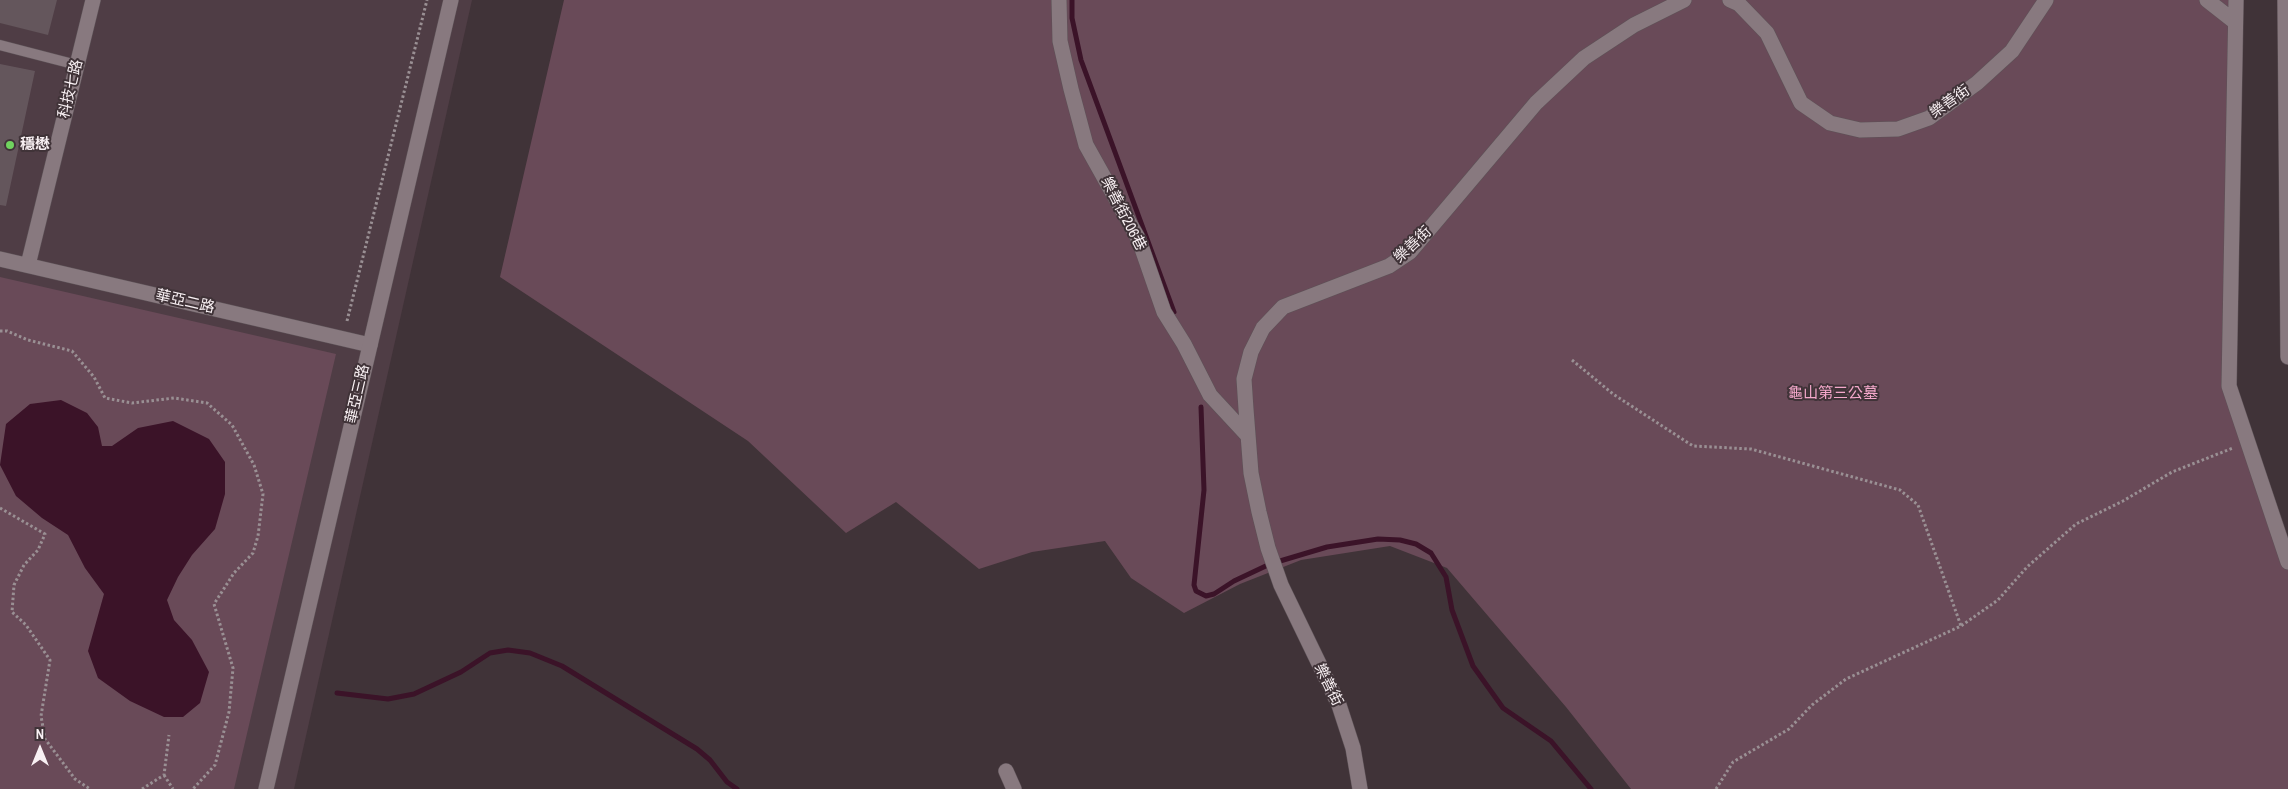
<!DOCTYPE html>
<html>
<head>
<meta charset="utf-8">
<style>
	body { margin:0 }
	#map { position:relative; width:2288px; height:789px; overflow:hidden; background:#403338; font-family:"Archivo Narrow",sans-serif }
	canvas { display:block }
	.north { position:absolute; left:15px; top:724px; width:50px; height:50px; -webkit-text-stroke:4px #403338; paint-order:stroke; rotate:0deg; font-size:14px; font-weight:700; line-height:20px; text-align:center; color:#f8f0f3 }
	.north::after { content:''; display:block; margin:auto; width:18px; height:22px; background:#f8f0f3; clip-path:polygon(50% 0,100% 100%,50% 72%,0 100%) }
</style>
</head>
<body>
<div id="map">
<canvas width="2288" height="789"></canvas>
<div class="north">N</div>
</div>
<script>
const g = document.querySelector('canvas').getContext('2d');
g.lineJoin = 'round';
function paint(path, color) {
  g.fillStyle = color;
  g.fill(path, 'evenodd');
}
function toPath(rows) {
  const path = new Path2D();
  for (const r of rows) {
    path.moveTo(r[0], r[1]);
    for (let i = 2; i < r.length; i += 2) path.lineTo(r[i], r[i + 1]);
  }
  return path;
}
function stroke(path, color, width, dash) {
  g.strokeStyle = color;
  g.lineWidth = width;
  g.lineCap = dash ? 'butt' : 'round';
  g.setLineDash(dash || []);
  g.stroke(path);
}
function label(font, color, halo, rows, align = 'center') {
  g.font = font + ' "Archivo Narrow","Noto Sans TC",sans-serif';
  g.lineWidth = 4;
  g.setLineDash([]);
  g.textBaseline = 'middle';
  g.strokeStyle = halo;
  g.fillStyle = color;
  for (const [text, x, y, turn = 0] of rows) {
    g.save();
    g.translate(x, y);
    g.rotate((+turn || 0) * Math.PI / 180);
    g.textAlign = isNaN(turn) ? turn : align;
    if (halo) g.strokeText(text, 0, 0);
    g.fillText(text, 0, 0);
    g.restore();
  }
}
const built = toPath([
	[0,0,472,0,294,789,0,789]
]);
const green = toPath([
	[564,0,2233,0,2236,422,2288,564,2288,789,1631,789,1566,707,1447,568,1390,546,1301,560,1240,584,1184,613,1131,578,1105,541,1032,552,979,569,896,502,846,533,748,441,500,277],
	[0,277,336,354,234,789,0,789]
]);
const water = toPath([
	[61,400,87,413,98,427,102,446,112,446,138,428,173,421,209,439,225,462,225,494,215,529,192,555,178,577,167,600,174,620,192,640,209,672,200,703,183,717,164,717,130,701,98,678,88,651,104,594,85,568,68,535,42,518,16,496,0,465,6,424,30,404]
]);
const stream = toPath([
	[1072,0,1072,18,1081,60,1174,312],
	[1201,407,1204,490,1194,585,1196,591,1206,596,1214,594,1234,581,1270,564,1327,547,1378,539,1400,540,1416,544,1431,553,1446,577,1452,610,1473,666,1503,708,1551,741,1591,789],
	[337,693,388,699,414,694,461,672,490,653,508,650,530,653,562,666,697,749,710,760,727,782,737,789]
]);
const building = toPath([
	[0,0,57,0,48,35,0,23],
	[0,64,35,71,6,206,0,205]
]);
const path = toPath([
	[347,321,427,0],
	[0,331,7,331,28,340,72,351,94,377,105,398,132,403,174,398,207,403,232,425,254,465,263,494,258,536,253,553,234,573,214,604,233,668,229,712,215,765,193,789],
	[1572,360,1613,394,1693,446,1751,449,1900,490,1918,505,1961,626],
	[0,508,45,534,38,550,24,565,14,585,12,612,26,625,50,660,41,716,45,739,75,779,90,789],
	[164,775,173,789],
	[142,789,164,775,169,735],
	[1716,789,1733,762,1789,729,1812,705,1846,679,1961,626,1998,600,2027,567,2076,524,2123,501,2172,472,2233,448]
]);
const service = toPath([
	[0,45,77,65]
]);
const minor = toPath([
	[1059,0,1060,41,1071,89,1086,145,1139,240,1164,312,1184,344,1210,395,1248,436],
	[1730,0,1739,4,1767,33,1801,103,1830,123,1860,130,1898,129,1929,118,1977,83,2012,51,2046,0],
	[2207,0,2235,22],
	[2236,0,2229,386,2288,562],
	[2285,0,2288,357],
	[0,259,370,345],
	[28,265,93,0],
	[1006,771,1014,789],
	[1360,789,1353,748,1339,705,1281,585,1268,548,1259,512,1251,473,1246,409,1244,379,1251,352,1263,328,1283,307,1389,266,1410,252,1536,103,1584,58,1634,25,1684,0]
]);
const tertiary = toPath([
	[266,789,451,0]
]);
const markers = [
	[10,145,5,"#70d35f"]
];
const streetNames = [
	["科技七路",71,89,-76],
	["樂善街",1950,102,-35],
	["樂善街206巷",1123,214,63],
	["樂善街",1413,245,-43],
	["華亞二路",185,302,13],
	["華亞三路",358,394,-77],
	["樂善街",1328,685,64]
];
const poiNames = [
	["穩懋",20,145]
];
const parkNames = [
	["龜山第三公墓",1833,394]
];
paint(built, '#4f3d45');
paint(green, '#694a58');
paint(water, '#3b1328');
stroke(stream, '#3b1328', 5);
paint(building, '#64565c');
stroke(service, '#5d5257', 11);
stroke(minor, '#5d5257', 16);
stroke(tertiary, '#5d5257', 16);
stroke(path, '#9a9094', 3, [2.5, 2.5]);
stroke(service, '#88797f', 10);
stroke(minor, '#88797f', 15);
stroke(tertiary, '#88797f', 15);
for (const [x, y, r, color] of markers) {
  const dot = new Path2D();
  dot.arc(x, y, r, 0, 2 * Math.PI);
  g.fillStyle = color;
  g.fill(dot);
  stroke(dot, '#403338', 2);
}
label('15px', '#f8f0f3', '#403338', streetNames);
label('bold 15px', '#f8f0f3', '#403338', poiNames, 'left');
label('15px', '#f4a8cb', '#403338', parkNames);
</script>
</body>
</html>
